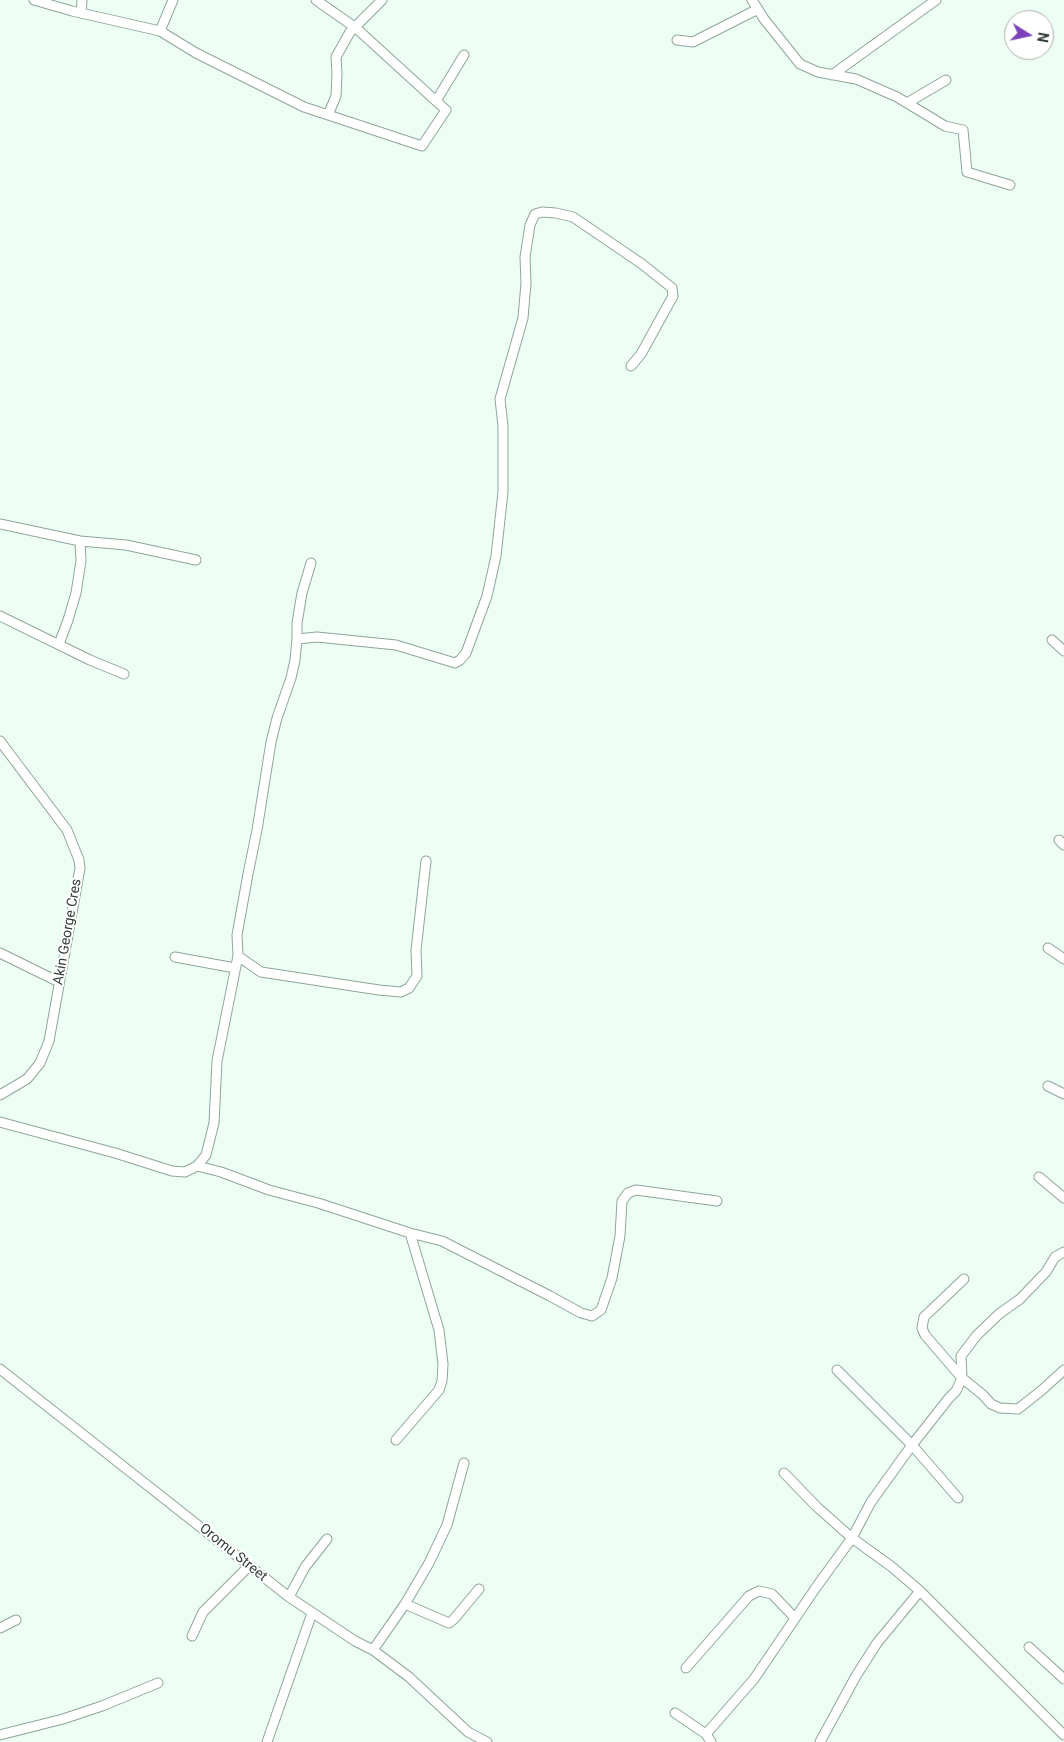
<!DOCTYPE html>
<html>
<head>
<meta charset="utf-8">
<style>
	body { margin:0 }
	#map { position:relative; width:1064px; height:1742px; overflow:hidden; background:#edfff4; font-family:Roboto,sans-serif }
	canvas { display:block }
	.north { position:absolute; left:1004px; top:10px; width:50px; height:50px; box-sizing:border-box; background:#fff; border:1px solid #aeb1af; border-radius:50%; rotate:100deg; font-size:14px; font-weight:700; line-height:20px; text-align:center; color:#343d37 }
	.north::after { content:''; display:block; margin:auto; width:18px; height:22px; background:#7c42b9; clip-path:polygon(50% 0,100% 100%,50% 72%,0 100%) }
</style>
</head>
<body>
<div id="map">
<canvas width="1064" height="1742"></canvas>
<div class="north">N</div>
</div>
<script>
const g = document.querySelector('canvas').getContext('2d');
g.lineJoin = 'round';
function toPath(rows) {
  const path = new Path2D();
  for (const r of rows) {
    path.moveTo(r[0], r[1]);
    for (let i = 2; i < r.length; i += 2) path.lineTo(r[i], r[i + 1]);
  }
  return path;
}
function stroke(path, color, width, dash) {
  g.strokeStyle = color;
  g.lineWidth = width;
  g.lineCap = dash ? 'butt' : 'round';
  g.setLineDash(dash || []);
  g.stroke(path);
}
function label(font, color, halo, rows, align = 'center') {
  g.font = font + ' Roboto,sans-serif';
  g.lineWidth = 4;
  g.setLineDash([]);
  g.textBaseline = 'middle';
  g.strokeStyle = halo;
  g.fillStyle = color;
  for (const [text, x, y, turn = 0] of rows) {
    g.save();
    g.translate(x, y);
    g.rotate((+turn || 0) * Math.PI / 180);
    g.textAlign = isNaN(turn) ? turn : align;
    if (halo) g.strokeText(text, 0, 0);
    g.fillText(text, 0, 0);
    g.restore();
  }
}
const street = toPath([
	[34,0,72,11,160,31,196,53,304,107,422,146,446,110,436,101,464,55],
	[316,0,356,28,436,101],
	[752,0,764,19,800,64,818,72,856,79,897,97,945,126,963,130,967,172,1010,185],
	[81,13,82,0],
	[160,31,173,0],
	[677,40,693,42,758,9],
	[832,75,936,0],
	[907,103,946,80],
	[328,115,336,96,337,73,336,57,350,32,382,0],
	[0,524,80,541,126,545,196,560],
	[0,616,90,660,124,674],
	[297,639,297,623,302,593,311,563],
	[1052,640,1064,651],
	[59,644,68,620,76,593,81,561,80,541],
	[0,741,67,830,79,860,80,868,49,1041,40,1063,27,1079,0,1095],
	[1059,840,1064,845],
	[1048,948,1064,959],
	[0,953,59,982],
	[238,956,261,972,379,990,401,992,409,988,417,976,416,950,426,861],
	[175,957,235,968],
	[1048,1086,1064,1094],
	[0,1122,115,1153,172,1171,185,1172,197,1166,206,1155,214,1123,217,1061,238,956,237,935,248,874,257,830,271,742,277,718,291,678,295,660,297,639,317,637,396,645,455,663,460,660,466,653,487,596,496,556,503,492,503,426,500,399,523,318,526,283,525,257,530,225,535,214,542,212,556,213,573,217,642,264,672,288,673,296,641,354,631,366],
	[197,1166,221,1172,269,1190,318,1203,410,1233,442,1241,550,1296,581,1313,592,1316,601,1310,612,1278,620,1236,622,1201,628,1193,636,1190,717,1201],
	[1039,1177,1064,1198],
	[964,1279,924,1317,922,1328,925,1335,962,1378,983,1395,991,1404,1000,1408,1018,1409,1042,1390,1064,1370],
	[0,1369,289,1597,355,1641,373,1650,409,1677,468,1732,487,1742],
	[837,1370,912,1445,958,1498],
	[396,1440,439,1390,442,1381,443,1364,439,1330,410,1233],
	[784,1473,817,1507,852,1538,892,1567,920,1591,1064,1735],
	[289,1597,305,1567,327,1539],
	[405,1604,449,1623,454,1619,479,1589],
	[0,1628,16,1620],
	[192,1636,203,1612,249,1566],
	[1029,1647,1064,1679],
	[373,1650,405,1604,429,1563,447,1525,464,1463],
	[686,1668,749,1596,759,1591,772,1594,795,1618],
	[675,1713,706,1734,711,1742],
	[706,1734,754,1679,817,1586,852,1538,871,1502,912,1445,949,1398,956,1391,962,1378,961,1356,977,1335,999,1314,1020,1299,1046,1272,1055,1257,1064,1252],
	[0,1735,63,1719,102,1706,158,1683],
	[267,1742,312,1613],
	[820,1742,856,1676,877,1643,920,1591]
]);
const streetNames = [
	["Akin George Cres",68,932,-80],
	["Oromu Street",233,1553,39]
];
stroke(street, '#8fa598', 11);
stroke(street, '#fff', 9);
label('14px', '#343d37', '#fff', streetNames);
</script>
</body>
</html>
